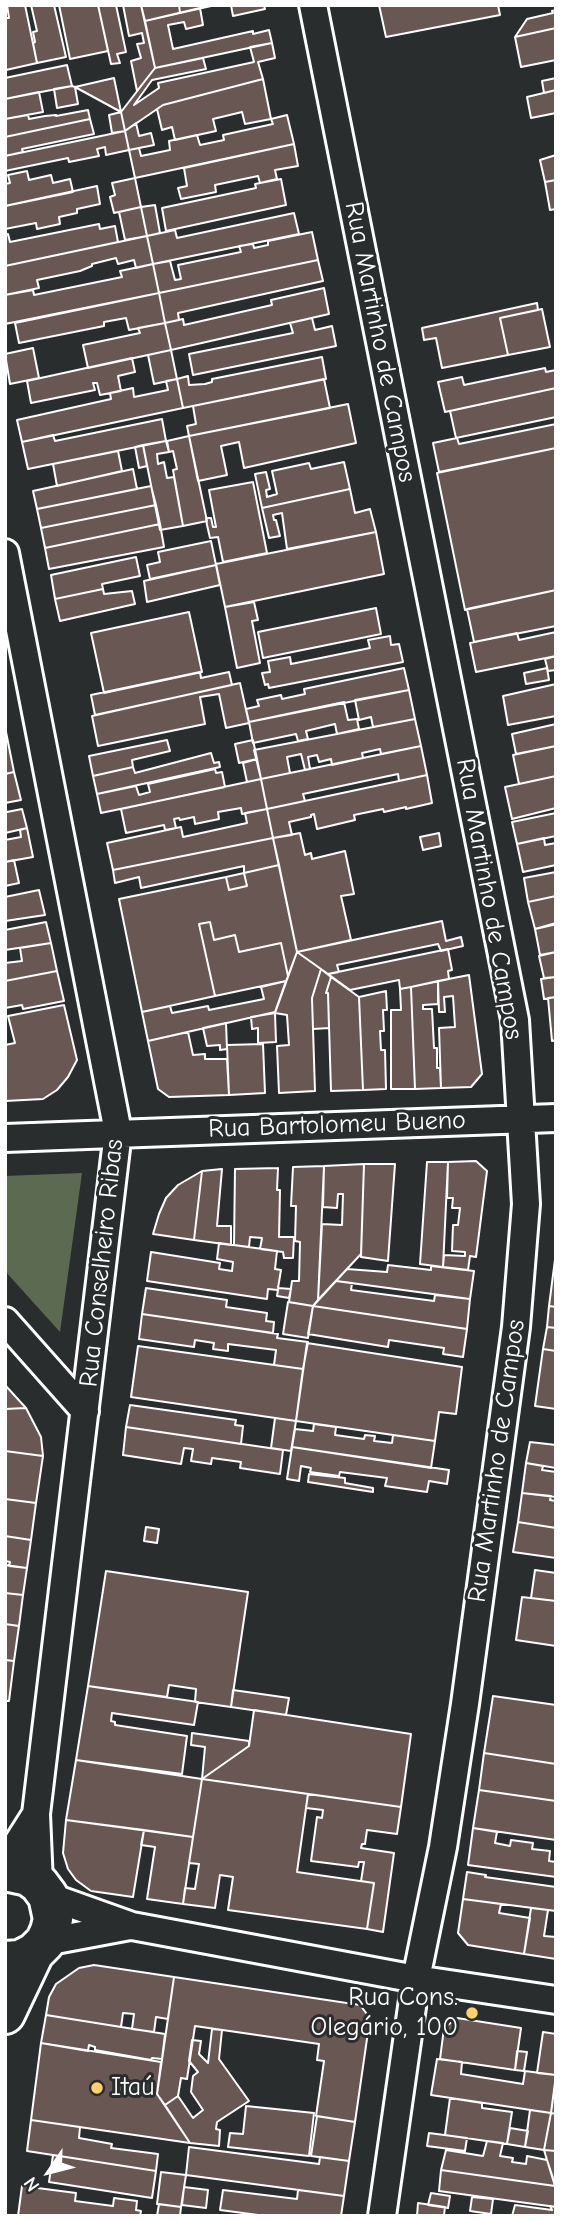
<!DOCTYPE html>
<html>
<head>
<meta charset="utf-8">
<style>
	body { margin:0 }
	#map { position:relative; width:561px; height:2221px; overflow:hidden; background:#2a2d2e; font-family:"Comic Neue",sans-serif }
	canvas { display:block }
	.frame { position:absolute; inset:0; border:7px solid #fff; pointer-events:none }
	.north { position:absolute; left:14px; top:2137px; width:70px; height:70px; -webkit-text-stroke:5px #2a2d2e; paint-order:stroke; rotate:235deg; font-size:19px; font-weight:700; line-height:28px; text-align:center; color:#fff }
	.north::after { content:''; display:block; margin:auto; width:24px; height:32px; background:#fff; clip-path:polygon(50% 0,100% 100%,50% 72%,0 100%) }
</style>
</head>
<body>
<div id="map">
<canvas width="561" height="2221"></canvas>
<div class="frame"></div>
<div class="north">N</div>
</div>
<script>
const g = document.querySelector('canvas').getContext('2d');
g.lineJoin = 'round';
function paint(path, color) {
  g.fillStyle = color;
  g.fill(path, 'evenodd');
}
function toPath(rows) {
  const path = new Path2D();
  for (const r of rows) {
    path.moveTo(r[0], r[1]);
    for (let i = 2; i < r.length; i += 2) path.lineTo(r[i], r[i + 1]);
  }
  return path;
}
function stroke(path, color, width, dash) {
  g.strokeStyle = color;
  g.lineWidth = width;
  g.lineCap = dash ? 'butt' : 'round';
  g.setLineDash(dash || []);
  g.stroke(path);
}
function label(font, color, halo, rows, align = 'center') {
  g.font = font + ' "Comic Neue",sans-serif';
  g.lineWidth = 6;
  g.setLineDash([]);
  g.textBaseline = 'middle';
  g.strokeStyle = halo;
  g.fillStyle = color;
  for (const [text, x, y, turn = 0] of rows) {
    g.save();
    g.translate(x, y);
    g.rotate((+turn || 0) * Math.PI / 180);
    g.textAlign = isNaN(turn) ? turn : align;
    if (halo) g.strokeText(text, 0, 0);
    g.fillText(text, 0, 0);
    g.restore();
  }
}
const green = toPath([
	[82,1173,60,1332,5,1271,5,1176]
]);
const building = toPath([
	[7,5,25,5,37,63,6,70,5,18,9,18,7,5],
	[31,5,54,5,66,57,37,63,33,43,35,42,33,32,37,31,31,5],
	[59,5,98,5,108,51,70,59,59,5],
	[98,5,116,5,126,52,117,54,120,63,111,64,98,5],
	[123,5,141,5,155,68,137,91,131,61,141,58,137,44,144,43,142,33,129,36,123,5],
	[141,5,179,5,180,13,145,21,141,5],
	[179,5,211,5,211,6,180,13,179,5],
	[231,5,264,5,265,9,233,16,231,5],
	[379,5,498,5,500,15,386,37,379,5],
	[200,8,203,25,186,29,184,22,168,25,173,49,253,31,253,34,269,30,272,43,155,68,145,21,200,8],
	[556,10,556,28,515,37,527,19,553,13,552,11,556,10],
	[556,28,556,60,521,67,515,37,556,28],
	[272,43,275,58,258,62,263,79,163,105,125,131,121,112,155,68,203,58,206,69,152,80,134,105,159,88,158,83,254,62,250,47,272,43],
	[67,65,72,86,5,99,5,78,67,65],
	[114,78,121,112,75,87,114,78],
	[556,78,556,90,544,93,542,81,556,78],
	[263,79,271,119,245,124,242,112,213,119,216,131,175,140,172,127,162,130,157,109,163,105,263,79],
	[72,86,75,87,78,104,57,108,54,89,72,86],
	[556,90,556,113,531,118,527,97,556,90],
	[39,92,43,112,5,119,5,99,39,92],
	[88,110,90,119,5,137,5,119,28,115,29,119,45,116,56,115,56,116,88,110],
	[121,112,125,131,112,133,109,115,121,112],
	[287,115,294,144,135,178,129,150,139,148,141,156,170,150,169,141,197,135,200,145,224,140,223,135,273,124,271,119,287,115],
	[90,119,94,134,22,149,23,152,5,156,5,137,90,119],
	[136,123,139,136,151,133,154,145,129,150,125,131,136,123],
	[125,131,129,150,106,155,105,147,97,149,99,156,69,162,68,158,5,171,5,156,125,131],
	[294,144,298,166,275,170,277,179,260,183,258,176,215,185,216,192,181,199,178,188,187,186,184,168,294,144],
	[556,155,556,180,545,182,540,160,556,155],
	[27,171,29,180,51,175,53,183,70,179,73,192,5,206,5,184,10,183,8,175,27,171],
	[135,178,141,207,114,213,110,197,115,195,112,183,135,178],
	[281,179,286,205,166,231,162,208,256,188,255,184,281,179],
	[556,180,556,209,550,210,545,182,556,180],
	[97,186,100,204,77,209,77,213,59,217,60,224,37,229,36,223,5,229,5,206,97,186],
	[155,205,160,233,147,236,141,207,155,205],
	[141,207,147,236,125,240,119,212,141,207],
	[294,213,299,234,153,264,147,236,175,230,177,238,294,213],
	[99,224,100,229,115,226,118,242,5,266,5,235,8,234,10,242,99,224],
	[312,232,318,260,159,293,153,264,170,261,175,280,181,279,178,265,241,252,239,246,253,244,254,248,268,245,268,241,312,232],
	[147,236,153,264,136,268,134,260,118,264,116,258,92,264,92,266,80,271,37,280,39,288,5,295,5,266,147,236],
	[318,260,323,281,178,313,179,320,165,323,159,293,318,260],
	[153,264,159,293,5,324,5,295,33,290,34,295,122,277,120,271,153,264],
	[324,288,329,314,171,350,165,323,183,319,184,325,272,305,271,300,324,288],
	[159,293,165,323,129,330,126,318,104,322,104,326,19,343,15,323,159,293],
	[537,303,538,310,500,318,508,355,442,368,436,338,424,340,422,328,537,303],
	[542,309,550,347,508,355,500,318,542,309],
	[312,318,315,330,332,326,336,346,193,375,189,354,293,333,290,323,312,318],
	[165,323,171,350,88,368,83,345,140,333,138,328,165,323],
	[33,348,39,378,10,384,5,354,33,348],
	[171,350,177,379,154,384,148,355,171,350],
	[322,357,326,379,183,408,177,379,188,376,189,385,205,384,212,382,212,379,322,357],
	[132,358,135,372,118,376,121,391,100,395,97,383,93,383,95,390,31,403,27,381,132,358],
	[545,368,546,372,556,370,556,388,445,412,438,382,462,377,464,385,545,368],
	[177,379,183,408,22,442,17,420,111,399,110,393,133,388,134,397,168,390,166,381,177,379],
	[324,379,330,408,189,436,187,426,196,424,193,406,324,379],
	[556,388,556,417,456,438,450,411,556,388],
	[348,404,356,443,244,468,239,442,221,446,227,475,198,481,189,436,348,404],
	[162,419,166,441,28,469,22,442,53,435,55,441,162,419],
	[556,424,556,448,439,472,433,443,457,438,459,444,556,424],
	[189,436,207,521,183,526,173,470,177,469,173,451,169,452,167,441,189,436],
	[166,441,169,452,157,454,158,464,164,462,167,478,174,477,183,526,160,530,143,445,166,441],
	[143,445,147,466,139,468,135,447,143,445],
	[556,448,556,590,465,610,437,473,556,448],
	[118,451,122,471,57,486,53,464,118,451],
	[344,462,350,489,262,508,255,474,266,472,270,489,266,490,267,497,277,494,272,471,309,463,311,469,344,462],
	[133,469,137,489,37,509,33,491,133,469],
	[253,482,267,553,223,562,218,537,210,538,207,525,206,518,211,518,213,527,216,527,209,490,253,482],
	[151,486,156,505,41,528,37,509,151,486],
	[350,489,355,513,370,509,376,532,287,549,282,513,273,515,274,520,276,520,280,536,269,538,262,508,350,489],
	[156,505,160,524,45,548,41,528,156,505],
	[160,524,164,547,49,569,45,548,160,524],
	[376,532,384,574,225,607,216,564,376,532],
	[211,541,216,565,150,579,147,565,160,562,158,552,211,541],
	[136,557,140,576,102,584,103,589,55,599,51,575,136,557],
	[216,565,220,585,147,602,144,581,216,565],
	[103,589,104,594,132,591,135,604,60,621,55,599,103,589],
	[556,590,556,626,474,642,467,609,556,590],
	[254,602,258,620,252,621,260,663,237,668,225,607,254,602],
	[376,608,381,634,263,658,258,632,376,608],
	[189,612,202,672,104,693,91,633,189,612],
	[556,632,556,656,476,672,470,643,517,633,519,640,556,632],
	[390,636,391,645,399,644,403,662,269,688,268,684,265,685,262,673,270,672,268,661,290,657,291,664,370,648,368,640,390,636],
	[556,656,556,670,548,671,545,659,556,656],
	[404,668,409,690,249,722,246,709,259,706,257,700,281,695,282,699,305,694,304,689,404,668],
	[547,668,549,680,526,684,524,673,547,668],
	[200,672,201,678,229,672,232,685,95,715,91,695,200,672],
	[240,683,249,723,226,728,219,694,200,697,205,724,98,746,92,716,240,683],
	[556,684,556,716,508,725,503,696,556,684],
	[409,690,415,719,373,727,371,717,359,720,355,700,409,690],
	[344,702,348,720,357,719,359,729,337,734,335,724,306,731,308,739,298,741,296,734,253,743,249,722,344,702],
	[415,719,421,746,381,754,380,749,362,753,363,758,332,765,331,759,319,762,317,755,308,757,310,769,305,770,301,754,287,757,290,773,261,779,254,750,415,719],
	[556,724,556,746,516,754,512,734,556,724],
	[5,727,14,772,5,774,5,727],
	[167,740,170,751,132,760,133,767,93,776,89,756,167,740],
	[253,740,257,759,239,763,235,744,253,740],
	[421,746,427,775,399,781,398,774,303,794,305,801,267,809,261,779,421,746],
	[556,746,556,776,519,784,513,755,556,746],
	[211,753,214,763,219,762,220,767,97,794,93,776,133,767,135,773,211,753],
	[257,759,261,779,247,782,243,763,257,759],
	[215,769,216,773,222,772,225,787,101,813,97,794,136,786,139,795,150,792,148,784,215,769],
	[14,772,21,800,5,803,5,774,14,772],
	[427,775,432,803,406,809,406,807,384,812,383,809,354,815,355,820,317,829,314,814,311,815,311,817,289,822,292,835,273,838,267,809,427,775],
	[556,776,556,808,512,819,505,787,556,776],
	[261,779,267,809,242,814,241,808,218,812,219,819,195,824,194,817,180,820,179,818,174,819,176,828,165,830,164,825,126,833,121,809,261,779],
	[22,809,27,828,5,833,5,810,7,812,22,809],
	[267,809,273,838,113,870,107,843,181,827,183,837,247,823,245,813,267,809],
	[556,813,556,836,517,844,512,822,556,813],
	[27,828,33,857,5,862,5,840,21,837,20,830,27,828],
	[300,833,305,855,311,853,312,859,345,851,354,894,341,896,351,940,297,952,273,838,300,833],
	[439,833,441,846,423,850,420,837,439,833],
	[273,838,279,865,244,873,244,866,141,888,139,877,115,883,113,870,273,838],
	[544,838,545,845,556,843,556,865,523,872,517,844,544,838],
	[14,860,19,883,5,886,5,862,14,860],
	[279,865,297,952,288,976,281,943,239,952,235,935,214,940,210,922,199,924,215,996,142,1012,119,899,226,877,229,890,247,886,244,873,279,865],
	[556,872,556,896,528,902,524,878,556,872],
	[244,873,247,886,229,890,226,877,244,873],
	[39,890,45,915,5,921,5,897,39,890],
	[556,896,556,923,535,929,528,902,556,896],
	[442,921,446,941,461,937,463,946,441,951,438,944,337,965,339,972,328,974,297,952,442,921],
	[46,922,51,943,5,950,5,930,46,922],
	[210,922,214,940,235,935,239,952,281,943,288,976,286,981,215,996,199,924,210,922],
	[553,925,556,925,556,952,540,955,535,929,553,925],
	[51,943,57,971,5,981,5,963,22,961,20,948,51,943],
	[448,949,452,970,448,971,449,979,411,987,400,989,399,980,350,990,328,974,448,949],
	[297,952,321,969,312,998,315,1091,279,1093,277,1046,289,1045,287,1015,275,1013,297,952],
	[556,952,556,977,544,978,539,956,556,952],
	[321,969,331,977,326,993,328,993,329,1028,313,1029,312,998,321,969],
	[57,971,64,1001,23,1009,22,1005,5,1008,5,981,57,971],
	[469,975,482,1074,471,1087,441,1088,439,1028,455,1027,453,996,444,997,445,1012,439,1012,438,981,469,975],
	[331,977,359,997,363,1090,331,1091,328,993,326,993,331,977],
	[556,977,556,997,544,999,541,979,556,977],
	[286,981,275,1012,148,1041,142,1012,170,1006,172,1013,208,1006,209,1010,264,999,261,987,286,981],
	[438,981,438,1004,423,1005,423,1009,432,1009,434,1048,437,1048,437,1068,440,1068,441,1088,415,1089,411,987,438,981],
	[411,987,415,1089,391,1089,391,1010,401,1010,400,989,411,987],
	[386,991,387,1010,383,1010,384,1031,380,1031,381,1050,385,1050,386,1089,363,1090,359,997,386,991],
	[556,997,556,1040,552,1041,548,998,556,997],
	[64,1005,77,1060,68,1077,57,1090,43,1099,5,1101,5,1045,15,1043,8,1016,64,1005],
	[275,1013,276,1042,258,1043,258,1028,252,1029,251,1017,275,1013],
	[226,1023,227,1049,220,1050,220,1045,207,1046,203,1028,226,1023],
	[188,1032,193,1055,205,1054,205,1059,227,1059,229,1095,169,1097,158,1089,148,1041,188,1032],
	[263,1044,265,1093,229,1095,227,1045,263,1044],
	[476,1161,487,1171,476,1257,470,1256,468,1270,443,1267,444,1255,465,1256,465,1252,452,1251,453,1225,458,1225,460,1208,452,1208,453,1198,447,1198,448,1162,476,1161],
	[427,1162,448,1162,443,1267,420,1264,427,1162],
	[364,1164,395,1164,388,1261,361,1257,364,1164],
	[364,1164,361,1254,318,1300,322,1224,342,1225,343,1194,338,1194,337,1208,323,1207,324,1166,364,1164],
	[324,1166,318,1300,313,1306,289,1302,292,1281,299,1281,300,1242,295,1241,296,1206,291,1206,293,1167,324,1166],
	[278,1168,277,1190,280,1190,279,1237,294,1237,293,1258,284,1258,283,1252,260,1249,262,1238,250,1237,249,1247,234,1245,235,1169,278,1168],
	[222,1169,217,1226,231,1226,231,1245,194,1240,202,1171,222,1169],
	[202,1171,194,1240,153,1234,159,1214,166,1198,178,1185,202,1171],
	[219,1243,277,1251,275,1269,281,1270,278,1288,291,1289,289,1298,277,1296,278,1290,268,1289,267,1299,147,1281,151,1252,220,1263,219,1269,232,1271,233,1262,217,1259,219,1243],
	[556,1252,556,1307,549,1306,556,1252],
	[388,1265,431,1270,431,1266,474,1271,470,1299,336,1281,347,1269,387,1272,388,1265],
	[336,1281,352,1283,351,1290,434,1301,435,1295,470,1299,467,1329,313,1306,336,1281],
	[146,1288,227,1300,226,1307,267,1313,266,1321,274,1322,273,1333,142,1314,146,1288],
	[288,1302,313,1306,308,1338,283,1334,288,1302],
	[313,1306,467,1329,463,1357,443,1354,444,1348,389,1340,388,1347,308,1334,313,1306],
	[549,1306,556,1307,556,1328,547,1327,549,1306],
	[142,1314,278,1334,277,1338,308,1342,303,1369,274,1365,276,1350,228,1344,228,1351,213,1349,214,1343,195,1340,194,1347,139,1339,142,1314],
	[547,1327,556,1328,556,1351,543,1349,547,1327],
	[307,1343,462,1367,456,1414,439,1412,435,1441,296,1421,307,1343],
	[138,1346,303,1369,296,1421,131,1397,138,1346],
	[543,1349,556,1351,556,1409,535,1406,543,1349],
	[5,1385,26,1408,5,1409,5,1385],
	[130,1405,236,1420,235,1425,243,1426,241,1444,126,1427,130,1405],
	[26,1408,41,1437,43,1456,5,1451,5,1409,26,1408],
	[275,1418,296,1421,291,1451,271,1448,275,1418],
	[314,1424,336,1427,335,1435,364,1439,365,1435,375,1436,374,1441,392,1443,393,1435,435,1441,431,1468,292,1447,295,1429,313,1431,314,1424],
	[126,1427,283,1450,280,1474,240,1468,241,1462,212,1458,211,1464,191,1461,193,1449,184,1448,181,1464,123,1455,126,1427],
	[530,1442,556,1445,556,1468,526,1463,530,1442],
	[292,1447,449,1470,447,1484,429,1481,427,1492,385,1486,387,1478,340,1472,339,1476,310,1472,311,1468,301,1466,299,1481,287,1479,292,1447],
	[5,1451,43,1456,36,1503,5,1499,5,1451],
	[526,1463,543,1466,542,1470,556,1472,556,1497,522,1493,526,1463],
	[309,1474,345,1478,345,1483,373,1488,373,1492,308,1482,309,1474],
	[522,1493,551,1496,550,1500,556,1501,556,1528,518,1522,522,1493],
	[5,1499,36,1503,31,1540,5,1536,5,1499],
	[518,1522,556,1528,556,1558,513,1552,518,1522],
	[146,1527,159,1529,157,1543,144,1541,146,1527],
	[5,1536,31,1540,27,1568,9,1566,10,1562,5,1561,5,1536],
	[5,1565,27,1568,23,1595,5,1593,5,1565],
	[535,1570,556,1573,556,1601,531,1598,535,1570],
	[106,1571,248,1592,231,1707,195,1702,196,1689,169,1685,167,1697,88,1686,106,1571],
	[5,1593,23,1595,19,1626,5,1624,5,1593],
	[522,1597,556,1601,556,1646,516,1640,522,1597],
	[5,1624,19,1626,14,1661,5,1660,5,1624],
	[5,1660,14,1661,9,1701,5,1701,5,1660],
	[88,1686,198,1702,194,1725,112,1713,111,1721,115,1722,115,1725,187,1736,182,1774,76,1760,88,1686],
	[233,1690,289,1698,286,1715,231,1707,233,1690],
	[493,1696,556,1705,556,1764,484,1753,493,1696],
	[254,1710,411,1734,401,1807,202,1779,249,1746,254,1710],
	[192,1733,249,1741,249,1746,202,1779,205,1747,191,1745,192,1733],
	[484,1753,556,1764,556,1801,479,1790,484,1753],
	[76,1760,202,1779,193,1837,66,1820,76,1760],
	[202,1779,308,1794,297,1872,374,1883,367,1929,228,1910,233,1877,220,1875,215,1908,183,1904,185,1888,195,1889,199,1864,189,1863,202,1779],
	[479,1790,556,1801,556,1840,473,1828,479,1790],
	[308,1794,401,1807,397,1834,367,1830,365,1844,362,1844,361,1848,394,1853,383,1932,367,1929,374,1883,361,1881,364,1862,359,1862,358,1867,311,1861,317,1817,322,1818,323,1810,306,1808,308,1794],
	[66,1820,144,1830,133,1897,91,1891,76,1880,68,1869,63,1853,66,1820],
	[473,1828,497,1832,495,1843,510,1846,511,1840,533,1843,532,1849,550,1851,549,1861,556,1862,556,1877,468,1865,473,1828],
	[144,1830,193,1837,183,1904,147,1899,155,1847,141,1845,144,1830],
	[467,1872,486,1875,485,1877,556,1887,556,1911,463,1899,467,1872],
	[463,1899,501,1904,499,1913,530,1918,524,1954,468,1945,458,1933,463,1899],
	[531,1908,548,1910,544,1936,556,1937,556,1959,524,1954,531,1908],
	[94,1965,174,1977,168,2019,156,2017,154,2032,132,2029,134,2014,123,2013,121,2027,46,2015,49,1997,56,1984,79,1968,94,1965],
	[174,1977,360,2005,370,2018,355,2122,316,2116,324,2061,317,2060,319,2044,195,2026,187,2079,181,2078,178,2096,165,2105,157,2094,174,1977],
	[46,2015,165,2034,162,2059,152,2058,151,2060,95,2050,95,2047,89,2045,88,2051,41,2043,46,2015],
	[457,2018,521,2028,515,2070,440,2059,444,2028,457,2018],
	[212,2029,222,2030,219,2059,249,2101,217,2122,216,2129,220,2130,219,2146,190,2143,165,2105,178,2096,193,2118,203,2110,191,2092,193,2076,198,2072,189,2061,192,2040,201,2041,199,2054,208,2063,212,2029],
	[543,2032,556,2034,556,2075,537,2073,543,2032],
	[41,2043,161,2062,157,2094,190,2143,31,2120,41,2043],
	[517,2051,527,2052,524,2071,515,2070,517,2051],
	[437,2059,462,2062,461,2074,523,2084,525,2071,556,2075,551,2113,431,2095,437,2059],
	[556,2076,556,2114,551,2113,556,2076],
	[450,2098,482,2103,482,2108,512,2112,507,2144,445,2135,450,2098],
	[246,2106,314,2113,309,2156,228,2147,230,2133,243,2134,246,2106],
	[530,2110,551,2113,544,2150,525,2147,530,2110],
	[551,2113,556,2114,556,2151,544,2150,551,2113],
	[317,2116,355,2122,349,2161,311,2156,317,2116],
	[31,2120,80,2127,79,2138,112,2144,111,2148,158,2154,156,2171,27,2151,31,2120],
	[510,2128,528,2131,525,2147,507,2144,510,2128],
	[429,2133,467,2138,465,2151,427,2146,429,2133],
	[487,2141,503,2143,500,2156,513,2158,512,2162,526,2164,527,2156,547,2160,555,2186,441,2170,446,2150,483,2156,487,2141],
	[189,2147,319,2164,320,2157,349,2161,344,2196,186,2175,189,2147],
	[544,2150,556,2151,556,2187,547,2160,544,2150],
	[53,2155,156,2171,152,2198,49,2182,53,2155],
	[441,2170,555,2186,556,2207,439,2191,441,2170],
	[161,2172,186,2175,181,2207,157,2204,161,2172],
	[22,2186,76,2193,75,2201,113,2206,114,2198,137,2201,136,2210,141,2211,140,2216,18,2216,22,2186],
	[184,2187,208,2190,206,2208,182,2205,184,2187],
	[223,2190,297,2199,298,2190,344,2196,341,2216,266,2216,220,2210,223,2190],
	[431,2193,450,2196,448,2208,428,2205,431,2193],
	[472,2197,493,2199,491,2214,470,2211,472,2197],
	[418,2203,445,2207,444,2215,448,2216,417,2216,418,2203],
	[159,2204,181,2207,180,2216,157,2216,159,2204],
	[515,2205,552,2210,550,2206,556,2207,556,2216,512,2216,515,2205]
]);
const street = toPath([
	[313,5,515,1020,526,1204,516,1327,465,1704,443,1847,416,1979,382,2216],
	[5,553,118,1132,36,1814,39,1884],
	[5,1138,556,1118],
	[5,1321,85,1411],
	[5,1863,36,1814],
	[48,1896,132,1926,416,1979,556,2000],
	[45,1942,130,1926]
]);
const secondary = toPath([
	[5,1871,28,1876,39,1884,48,1896,53,1919,50,1931,45,1942,34,1953,20,1960,5,1961],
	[5,2014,34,1953]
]);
const markers = [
	[472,2013,7,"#ffd166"],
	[97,2088,7,"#ffd166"]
];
const streetNames = [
	["Rua Martinho de Campos",380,342,79],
	["Rua Martinho de Campos",489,899,80],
	["Rua Bartolomeu Bueno",337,1125,-2],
	["Rua Conselheiro Ribas",102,1263,-84],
	["Rua Martinho de Campos",497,1461,-82]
];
const poiNames = [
	["Rua Cons.",458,1998],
	["Olegário, 100",458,2028],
	["Itaú",111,2088,"left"]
];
paint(green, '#5d6a52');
paint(building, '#695753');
stroke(building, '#fff', 2);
stroke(street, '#fff', 32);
stroke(secondary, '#fff', 44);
stroke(street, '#2a2d2e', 26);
stroke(secondary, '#2a2d2e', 38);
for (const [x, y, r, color] of markers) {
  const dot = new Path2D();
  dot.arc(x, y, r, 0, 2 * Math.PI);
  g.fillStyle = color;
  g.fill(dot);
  stroke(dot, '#2a2d2e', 2.5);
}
label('26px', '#fff', '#2a2d2e', streetNames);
label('26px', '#fff', '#2a2d2e', poiNames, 'right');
</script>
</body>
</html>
